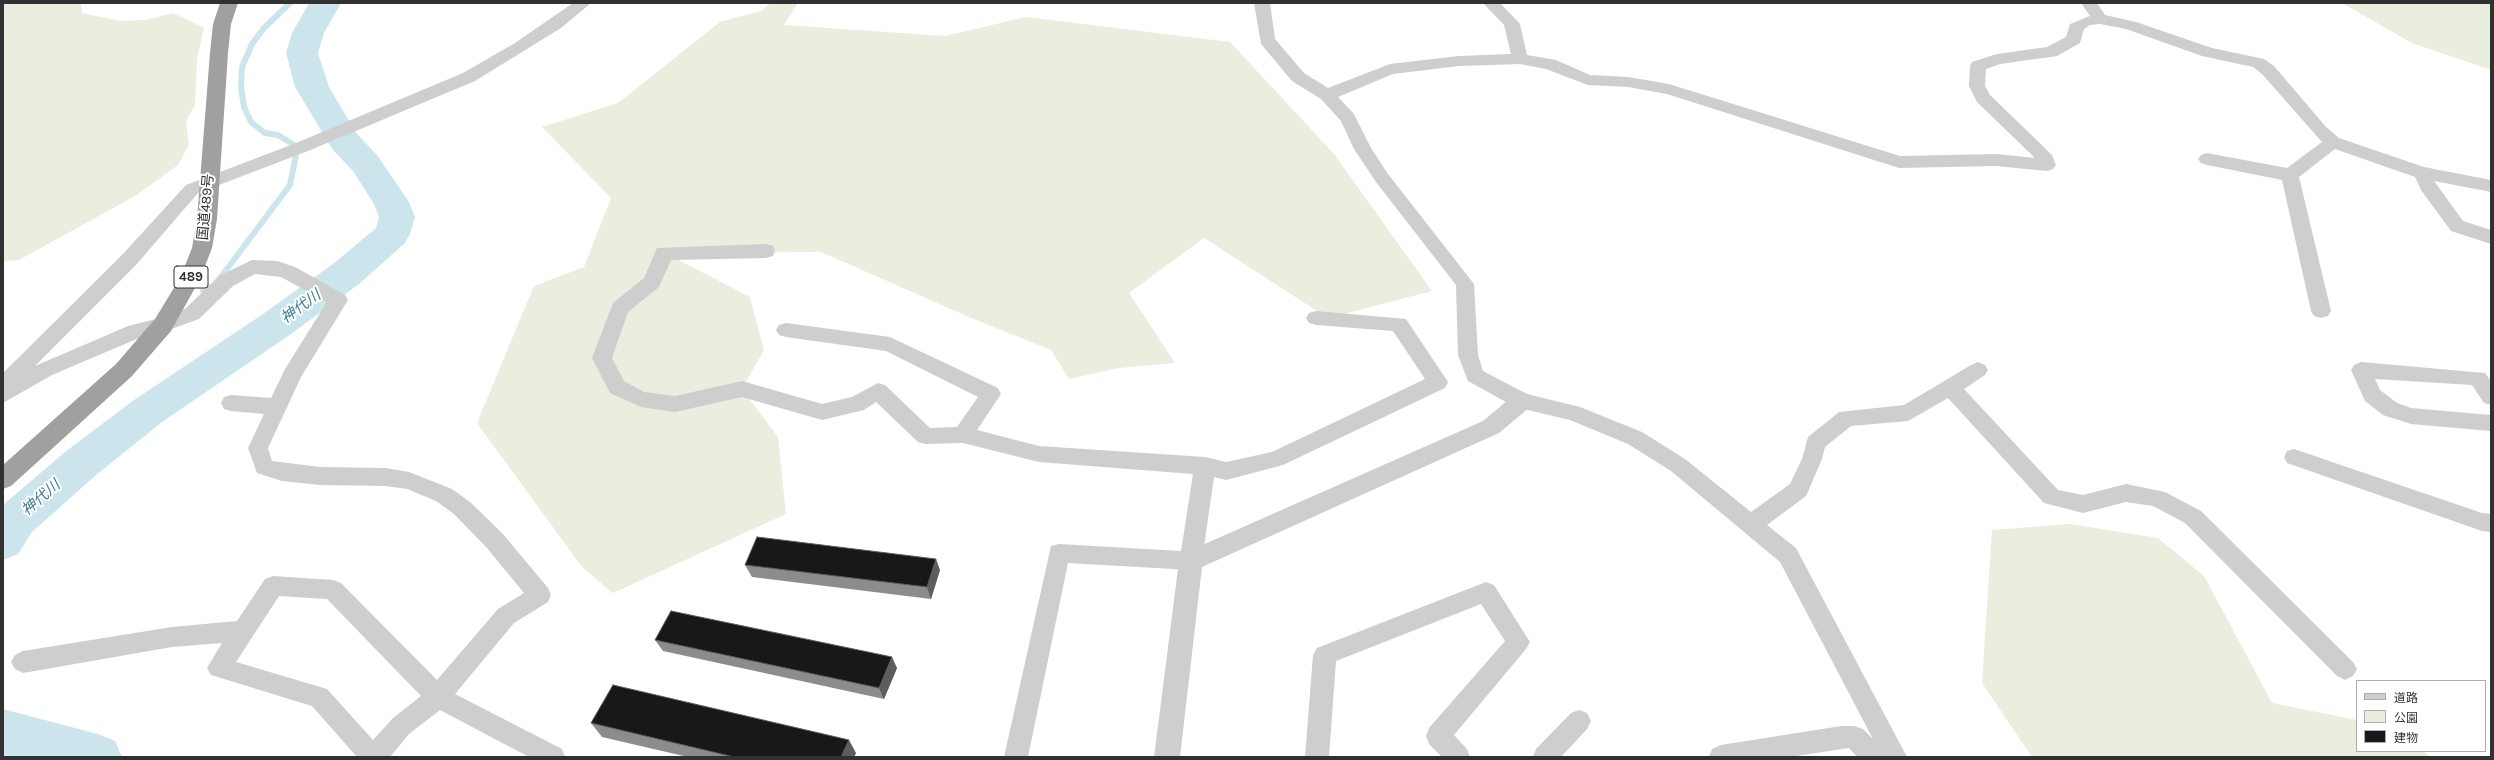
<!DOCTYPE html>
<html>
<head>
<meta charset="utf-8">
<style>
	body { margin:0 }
	#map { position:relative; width:2494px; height:760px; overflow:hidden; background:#fff; font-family:Karla,"Noto Sans JP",sans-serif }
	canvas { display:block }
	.frame { position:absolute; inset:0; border:4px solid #313131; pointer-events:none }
	.legend { position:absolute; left:2356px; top:680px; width:130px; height:72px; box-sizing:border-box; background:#fff; border:1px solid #adadad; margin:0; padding:5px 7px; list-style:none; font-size:12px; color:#313131 }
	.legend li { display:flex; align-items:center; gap:8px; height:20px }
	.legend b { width:20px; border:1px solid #adadad }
</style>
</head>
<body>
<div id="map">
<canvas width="2494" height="760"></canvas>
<div class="frame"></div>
<ul class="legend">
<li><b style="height:5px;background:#cecece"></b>道路</li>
<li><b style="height:11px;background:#e9eedf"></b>公園</li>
<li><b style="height:11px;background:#181818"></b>建物</li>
</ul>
</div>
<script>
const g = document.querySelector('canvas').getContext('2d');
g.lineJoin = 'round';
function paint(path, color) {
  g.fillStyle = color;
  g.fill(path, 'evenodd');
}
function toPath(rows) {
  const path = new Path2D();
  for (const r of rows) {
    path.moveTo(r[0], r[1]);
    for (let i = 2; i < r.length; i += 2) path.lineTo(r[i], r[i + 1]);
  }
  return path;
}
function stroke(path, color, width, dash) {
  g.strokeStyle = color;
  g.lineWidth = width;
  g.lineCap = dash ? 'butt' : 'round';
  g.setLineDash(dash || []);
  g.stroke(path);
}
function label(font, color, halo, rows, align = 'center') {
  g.font = font + ' Karla,"Noto Sans JP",sans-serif';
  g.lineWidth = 4;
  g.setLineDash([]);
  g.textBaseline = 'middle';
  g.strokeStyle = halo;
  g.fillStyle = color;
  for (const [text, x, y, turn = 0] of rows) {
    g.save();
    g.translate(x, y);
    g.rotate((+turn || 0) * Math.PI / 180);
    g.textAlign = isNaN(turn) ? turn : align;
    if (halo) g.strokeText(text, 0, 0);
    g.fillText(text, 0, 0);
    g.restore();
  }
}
const green = toPath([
	[3,3,81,3,82,13,120,21,146,20,173,13,204,28,197,59,195,105,186,121,189,145,178,165,135,196,19,260,3,261],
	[771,3,798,3,784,25,945,36,1026,17,1230,42,1334,154,1432,291,1328,318,1204,238,1129,293,1175,363,1119,368,1069,379,1051,350,976,320,821,252,665,253,750,297,764,350,742,389,778,437,786,514,613,593,582,567,477,423,534,286,584,267,611,198,542,127,618,103,720,22,761,11],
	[2342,3,2491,3,2491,70,2412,43],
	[2070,524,2158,538,2204,576,2272,703,2357,720,2357,751,2424,751,2430,757,2032,757,1982,683,1992,530]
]);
const stream = toPath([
	[290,3,264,28,252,44,242,67,241,87,244,107,251,122,265,133,278,135,294,145],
	[203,291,215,285,290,185,296,155]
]);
const river = toPath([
	[309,3,341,3,324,33,318,53,329,87,357,134,377,155,409,202,415,217,410,234,405,243,359,284,291,334,162,422,95,476,32,532,18,554,3,560,3,505,65,452,134,400,263,314,333,264,376,228,379,217,374,204,353,171,333,150,295,87,286,53,292,33,309,3],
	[3,709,98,734,115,741,122,757,12,757,3,755,3,709]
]);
const minor = toPath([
	[573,3,591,3,561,28,475,81,308,151,198,193,136,265,35,366,128,326,160,318,185,309,219,276,252,260,277,261,295,267,345,295,348,300,301,377,268,448,272,461,320,467,386,468,409,472,452,489,470,502,503,534,548,588,551,595,548,602,514,623,455,694,562,749,565,757,529,757,440,710,409,734,390,757,357,757,312,706,211,675,207,668,222,643,172,647,23,673,15,669,11,662,15,655,23,651,172,627,237,621,265,579,273,576,333,580,341,583,437,680,498,609,524,593,487,548,454,514,436,501,407,489,386,486,320,485,282,481,257,473,248,448,264,414,231,411,224,409,221,403,224,397,231,395,271,398,285,369,327,302,281,277,255,274,233,286,199,319,163,332,139,338,52,375,3,403,3,373,122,255,186,185,296,143,463,73,515,43,573,3],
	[279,596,327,599,421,696,393,718,373,740,327,689,236,662,279,596],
	[1254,3,1270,3,1275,39,1304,73,1328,88,1390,64,1459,56,1511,54,1504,25,1483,3,1500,3,1520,24,1527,55,1556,60,1590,75,1628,77,1669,84,1900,156,1996,154,2035,158,1977,102,1969,86,1970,66,1972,62,1997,54,2047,47,2066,37,2070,24,2090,16,2081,3,2097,3,2105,15,2136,22,2212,48,2264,59,2274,66,2326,127,2339,138,2424,167,2491,180,2491,192,2434,181,2463,221,2491,230,2491,244,2451,231,2421,190,2415,177,2335,149,2299,177,2331,311,2328,316,2321,318,2314,316,2311,311,2282,180,2207,165,2201,163,2198,159,2201,155,2207,153,2287,168,2322,142,2262,74,2253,67,2202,56,2126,29,2100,24,2090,25,2084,29,2080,43,2057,56,2000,64,1986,69,1985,86,1990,95,2052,155,2056,165,2053,169,2047,171,1996,166,1899,168,1667,94,1628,87,1588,85,1546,69,1520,64,1459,66,1393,74,1338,97,1354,114,1371,148,1388,174,1474,284,1478,355,1483,371,1527,394,1580,407,1642,432,1685,459,1751,512,1790,484,1802,459,1808,437,1839,412,1904,405,1971,365,1978,362,1985,365,1988,370,1985,375,1964,389,2058,490,2083,495,2126,484,2165,492,2201,511,2353,662,2357,669,2353,676,2345,680,2337,676,2185,523,2153,506,2126,502,2083,513,2044,503,1948,398,1908,421,1851,426,1825,447,1822,459,1806,496,1767,525,1796,548,1907,757,1857,757,1849,748,1790,757,1709,757,1712,749,1721,745,1841,726,1854,726,1863,729,1873,739,1780,562,1671,471,1628,444,1570,420,1515,407,1468,381,1458,355,1456,285,1376,182,1354,149,1341,121,1321,99,1292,81,1261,44,1254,3],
	[766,244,773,246,775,251,773,256,766,258,671,260,659,287,628,312,612,358,624,381,644,392,675,396,742,381,822,404,852,397,878,383,885,385,930,428,957,427,978,397,886,351,786,337,779,335,776,330,779,325,786,323,890,337,998,388,1001,394,977,430,1039,446,1205,457,1226,462,1272,452,1425,379,1393,331,1316,325,1309,323,1306,318,1309,313,1316,311,1406,319,1448,382,1445,388,1283,465,1226,480,1214,477,1202,561,1199,568,1191,570,1068,563,1028,757,1004,757,1051,546,1059,544,1181,551,1193,474,1039,462,963,443,925,444,918,442,876,402,864,410,822,420,742,397,675,412,641,407,610,393,592,358,613,303,644,278,657,248,766,244],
	[2361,362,2485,373,2491,381,2491,405,2484,403,2472,385,2375,379,2380,390,2397,403,2411,408,2491,415,2491,431,2411,424,2383,415,2365,401,2351,370,2354,365,2361,362],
	[2294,449,2482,513,2491,514,2491,532,2482,531,2287,463,2284,457,2287,451,2294,449],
	[1486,582,1494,585,1530,642,1526,649,1454,735,1467,749,1470,757,1442,757,1429,744,1426,736,1429,728,1505,641,1481,604,1336,661,1329,757,1305,757,1313,655,1317,648,1486,582],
	[1579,710,1587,713,1591,721,1587,729,1561,757,1533,757,1536,749,1571,713,1579,710]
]);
const tertiary = toPath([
	[1522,392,1530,395,1533,401,1530,407,1499,433,1202,567,1180,757,1154,757,1179,561,1182,554,1483,421,1514,395,1522,392]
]);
const trunk = toPath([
	[220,3,238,3,231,24,228,53,217,219,212,248,200,279,171,331,132,376,11,486,3,489,3,465,116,364,155,319,180,278,192,248,197,219,210,53,213,24,220,3]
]);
const wall = toPath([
	[745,565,940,570,931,599,752,577],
	[655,640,897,668,884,699,663,651],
	[591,723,856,753,854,757,688,757,602,737]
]);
const shadedWall = toPath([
	[936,559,940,570,931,599,927,587],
	[892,657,897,668,884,699,879,688],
	[849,740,856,753,854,757,841,757]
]);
const building = toPath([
	[757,537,936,559,927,587,745,565,757,537],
	[671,611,892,657,879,688,655,640,671,611],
	[613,685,849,740,841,757,734,757,591,723,613,685]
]);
const shields = [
	[191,277,34]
];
const shieldNames = [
	["489",191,277]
];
const streetNames = [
	["国道489号",206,207,-85]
];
const waterNames = [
	["神代川",301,307,-36],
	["神代川",41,498,-41]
];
paint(green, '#e9eedf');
stroke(stream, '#cce5ed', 6);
paint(river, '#cce5ed');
paint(minor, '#cecece');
paint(tertiary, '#cecece');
paint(trunk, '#a0a0a0');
paint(wall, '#8c8c8c');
paint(shadedWall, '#5d5d5d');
paint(building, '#181818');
stroke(building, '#5d5d5d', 1);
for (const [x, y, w] of shields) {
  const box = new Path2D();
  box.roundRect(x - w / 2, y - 11, w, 22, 3);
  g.fillStyle = '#fff';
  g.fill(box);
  stroke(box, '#313131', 1);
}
label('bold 13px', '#313131', null, shieldNames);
label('14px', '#313131', '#fff', streetNames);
label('italic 15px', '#3d7e95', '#fff', waterNames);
</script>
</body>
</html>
